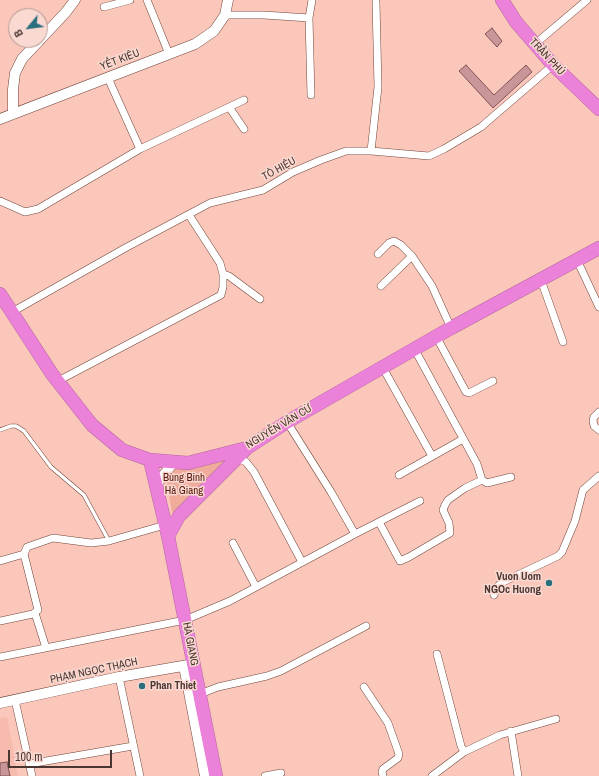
<!DOCTYPE html>
<html>
<head>
<meta charset="utf-8">
<style>
	body { margin:0 }
	#map { position:relative; width:599px; height:776px; overflow:hidden; background:#fac7ba; font-family:"Archivo Narrow",sans-serif }
	canvas { display:block }
	.north { position:absolute; left:8px; top:8px; width:40px; height:40px; box-sizing:border-box; background:#f9d9d1; border:1px solid #b39891; border-radius:50%; rotate:241deg; font-size:11px; font-weight:700; line-height:16px; text-align:center; color:#4a3631 }
	.north::after { content:''; display:block; margin:auto; width:14px; height:18px; background:#296e7d; clip-path:polygon(50% 0,100% 100%,50% 72%,0 100%) }
	.scale { position:absolute; left:8px; top:750px; width:104px; height:18px; box-sizing:border-box; border:2px solid #4a3631; border-top:0; padding-left:5px; font-size:12px; line-height:14px; white-space:nowrap; color:#4a3631; -webkit-text-stroke:3px #f9d9d1; paint-order:stroke }
</style>
</head>
<body>
<div id="map">
<canvas width="599" height="776"></canvas>
<div class="north">B</div>
<div class="scale">100 m</div>
</div>
<script>
const g = document.querySelector('canvas').getContext('2d');
g.lineJoin = 'round';
function paint(path, color) {
  g.fillStyle = color;
  g.fill(path, 'evenodd');
}
function toPath(rows) {
  const path = new Path2D();
  for (const r of rows) {
    path.moveTo(r[0], r[1]);
    for (let i = 2; i < r.length; i += 2) path.lineTo(r[i], r[i + 1]);
  }
  return path;
}
function stroke(path, color, width, dash) {
  g.strokeStyle = color;
  g.lineWidth = width;
  g.lineCap = dash ? 'butt' : 'round';
  g.setLineDash(dash || []);
  g.stroke(path);
}
function label(font, color, halo, rows, align = 'center') {
  g.font = font + ' "Archivo Narrow",sans-serif';
  g.lineWidth = 3;
  g.setLineDash([]);
  g.textBaseline = 'middle';
  g.strokeStyle = halo;
  g.fillStyle = color;
  for (const [text, x, y, turn = 0] of rows) {
    g.save();
    g.translate(x, y);
    g.rotate((+turn || 0) * Math.PI / 180);
    g.textAlign = isNaN(turn) ? turn : align;
    if (halo) g.strokeText(text, 0, 0);
    g.fillText(text, 0, 0);
    g.restore();
  }
}
const built = toPath([
	[7,717,18,776,0,776,0,718]
]);
const green = toPath([
	[230,457,174,513,172,512,167,484,169,476,175,468]
]);
const building = toPath([
	[492,28,502,41,497,47,485,34,492,28],
	[466,65,494,95,526,65,532,72,493,108,459,71,466,65],
	[7,762,10,776,0,776,0,763,7,762]
]);
const lane = toPath([
	[0,430,11,426,16,426,24,431,51,467,84,495,109,541]
]);
const street = toPath([
	[147,0,169,54],
	[104,7,130,0],
	[225,15,264,15,309,18],
	[535,44,587,0],
	[108,78,140,149],
	[311,95,309,18,312,0],
	[229,107,244,129],
	[371,151,378,87,376,2],
	[0,201,25,212,38,209,140,149,244,100],
	[378,254,389,243,394,241,401,245,412,256,432,286,451,328],
	[577,260,599,307],
	[223,274,229,276,260,299],
	[541,280,563,342],
	[381,286,412,256],
	[12,312,127,247,210,203,263,190,293,172,321,160,346,151,371,151,429,156,444,149,481,127,553,65],
	[437,338,466,392,469,393,493,381],
	[415,350,477,464,482,480],
	[383,368,432,456],
	[58,381,221,295,223,287,223,274,220,263,189,215],
	[599,412,594,417,593,420,594,426,599,430],
	[287,422,331,492,355,534],
	[238,458,246,462,254,472,302,562],
	[399,475,463,439],
	[482,480,487,483,511,477],
	[379,522,400,561,409,557,450,533,449,523,443,510,445,505,448,500,465,488,482,480],
	[233,543,256,587],
	[0,561,24,554],
	[494,595,499,585,503,582,558,556,562,552,575,521,583,490,599,476],
	[35,613,46,648],
	[0,621,33,614,38,610,24,554,27,547,53,538,91,543,109,541,165,525],
	[437,654,461,746,464,752],
	[0,657,185,620,230,601,355,534,420,501],
	[119,677,140,776],
	[364,687,388,723,399,754,398,758,383,769,382,772,383,776],
	[200,694,218,687,267,676,281,671,366,626],
	[15,700,32,776],
	[511,731,518,776],
	[29,764,133,746],
	[265,776,281,773],
	[432,776,464,752,500,735,556,719]
]);
const secondary = toPath([
	[13,114,13,89,15,73,22,59,66,12,75,0],
	[0,119,195,44,214,31,225,15,228,0],
	[156,485,173,463],
	[184,666,205,776],
	[0,703,119,677,194,664]
]);
const highway = toPath([
	[502,0,516,22,553,65,599,109],
	[0,294,52,374,92,425,122,450,150,460,188,463,247,448,287,422,451,328,599,248],
	[150,460,168,536,216,776],
	[168,536,179,516,247,448]
]);
const markers = [
	[549,583,4,"#296e7d"],
	[142,686,4,"#296e7d"]
];
const streetNames = [
	["TRẦN PHÚ",547,57,47],
	["YẾT KIÊU",120,60,-21],
	["TÔ HIỆU",279,169,-29],
	["NGUYỄN VĂN CỪ",279,427,-31],
	["HÀ GIANG",190,644,79],
	["PHẠM NGỌC THẠCH",94,671,-12]
];
const parkNames = [
	["Bùng Binh",184,478],
	["Hà Giang",184,491]
];
const poiNames = [
	["Vuon Uom",541,577],
	["NGOc Huong",541,590],
	["Phan Thiet",150,686,"left"]
];
paint(built, '#f6bbac');
paint(green, '#f0ab9a');
paint(building, '#c89598');
stroke(building, '#815356', 1);
stroke(lane, '#70453a', 4.5);
stroke(street, '#70453a', 8);
stroke(secondary, '#70453a', 11);
stroke(highway, '#b3679e', 14);
stroke(lane, '#fff', 3.5);
stroke(street, '#fff', 7);
stroke(secondary, '#fff', 10);
stroke(highway, '#eb81d8', 13);
for (const [x, y, r, color] of markers) {
  const dot = new Path2D();
  dot.arc(x, y, r, 0, 2 * Math.PI);
  g.fillStyle = color;
  g.fill(dot);
  stroke(dot, '#f9d9d1', 1.5);
}
label('11px', '#4a3631', '#f9d9d1', streetNames);
label('11px', '#581708', '#f9d9d1', parkNames);
label('bold 11px', '#4a3631', '#f9d9d1', poiNames, 'right');
</script>
</body>
</html>
